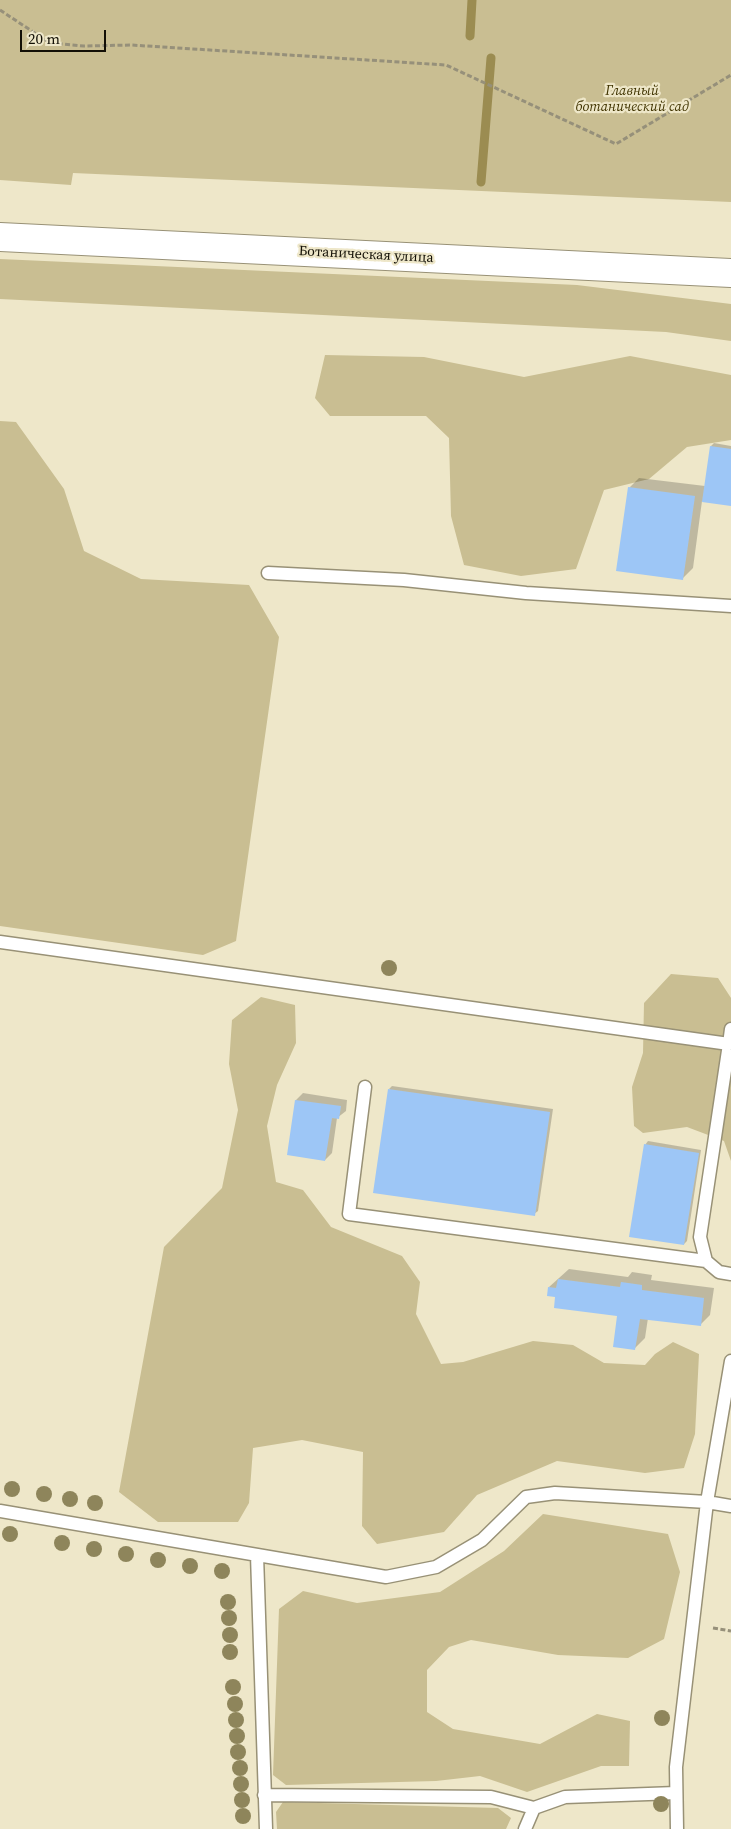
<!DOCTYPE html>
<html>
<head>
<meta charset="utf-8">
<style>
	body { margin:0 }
	#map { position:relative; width:731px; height:1829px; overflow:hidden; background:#eee7c9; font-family:"Source Serif 4",serif }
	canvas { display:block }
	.scale { position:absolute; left:20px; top:30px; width:86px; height:22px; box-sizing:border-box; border:2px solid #131006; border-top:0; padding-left:6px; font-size:15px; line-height:18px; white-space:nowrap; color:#131006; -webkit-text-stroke:4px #eee7c9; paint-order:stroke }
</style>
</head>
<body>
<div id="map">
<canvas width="731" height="1829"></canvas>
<div class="scale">20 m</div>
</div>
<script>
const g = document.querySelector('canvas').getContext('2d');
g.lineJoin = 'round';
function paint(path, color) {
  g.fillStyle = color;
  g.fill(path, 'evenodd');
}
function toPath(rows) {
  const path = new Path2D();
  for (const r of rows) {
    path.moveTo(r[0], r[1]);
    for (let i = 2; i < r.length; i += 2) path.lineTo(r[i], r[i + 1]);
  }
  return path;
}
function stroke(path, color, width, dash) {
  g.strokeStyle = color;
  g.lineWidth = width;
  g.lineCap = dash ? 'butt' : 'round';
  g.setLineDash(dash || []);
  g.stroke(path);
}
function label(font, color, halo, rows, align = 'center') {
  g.font = font + ' "Source Serif 4",serif';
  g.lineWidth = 4.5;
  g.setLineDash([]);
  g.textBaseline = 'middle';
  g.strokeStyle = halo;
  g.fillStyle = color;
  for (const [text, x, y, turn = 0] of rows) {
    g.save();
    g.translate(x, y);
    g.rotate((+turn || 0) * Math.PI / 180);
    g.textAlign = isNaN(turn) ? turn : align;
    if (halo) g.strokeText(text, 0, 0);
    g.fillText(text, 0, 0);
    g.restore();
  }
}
const green = toPath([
	[0,0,731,0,731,202,73,173,71,185,0,180],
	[0,259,577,285,731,304,731,341,666,332,0,299],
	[325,355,424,357,524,377,630,356,731,375,731,440,687,447,649,479,604,490,576,569,521,576,464,565,451,516,449,438,426,416,330,416,315,398],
	[0,421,16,422,64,489,84,551,141,579,249,585,279,637,236,941,203,955,0,926],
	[671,974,718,978,731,998,731,1161,724,1141,687,1127,643,1133,634,1126,632,1087,643,1053,644,1003],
	[261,997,295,1005,296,1043,277,1085,267,1126,276,1182,303,1190,331,1227,402,1256,420,1282,416,1314,441,1364,463,1362,533,1341,573,1345,604,1363,645,1365,655,1354,673,1342,699,1354,695,1434,684,1468,645,1473,557,1461,477,1495,444,1532,377,1544,362,1526,363,1452,302,1440,253,1448,249,1503,238,1522,158,1522,119,1492,164,1247,222,1188,238,1110,229,1064,232,1020],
	[543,1514,668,1534,680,1572,664,1639,628,1658,558,1655,471,1640,449,1647,427,1670,427,1712,453,1729,540,1744,597,1714,630,1721,629,1766,601,1766,527,1792,480,1776,436,1781,286,1785,273,1775,279,1609,303,1591,357,1603,440,1592,504,1551],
	[283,1802,498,1808,511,1818,506,1829,277,1829,276,1812]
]);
const shadow = toPath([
	[714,443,731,446,731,505,702,501,693,568,682,579,629,488,639,478,705,486,711,446],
	[392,1086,553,1109,538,1211,534,1214,389,1089],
	[303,1093,347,1100,346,1111,337,1118,332,1153,325,1160,288,1154,296,1100],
	[648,1141,701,1150,687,1241,684,1244,645,1145],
	[569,1269,628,1277,632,1272,652,1275,651,1280,714,1288,710,1315,700,1325,648,1318,645,1338,635,1348,619,1315,557,1296,549,1287]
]);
const stream = toPath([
	[470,36,472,0],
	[481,182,491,58]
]);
const building = toPath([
	[710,446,731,449,731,506,702,502],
	[628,487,695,496,683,580,616,571],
	[388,1089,550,1112,535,1216,373,1193],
	[295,1100,341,1106,339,1119,332,1118,325,1161,287,1155],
	[644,1144,699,1153,684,1245,629,1237],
	[558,1279,620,1287,621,1282,642,1285,642,1290,704,1298,701,1326,640,1319,635,1350,613,1347,617,1316,554,1308,555,1297,547,1296,548,1287,556,1288]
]);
const path = toPath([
	[0,10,50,43,84,46,131,45,446,65,616,144,731,75],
	[713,1628,731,1631]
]);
const service = toPath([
	[268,573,404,580,526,593,731,606],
	[0,942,729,1044,700,1237,706,1261,719,1272,731,1274],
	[729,1044,731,1029],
	[365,1087,349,1214,706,1261],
	[0,1511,386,1577,436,1567,482,1540,526,1497,555,1493,707,1502,731,1361],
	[257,1555,266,1829],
	[264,1795,491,1797,534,1808],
	[525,1829,534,1808,565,1797,676,1793],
	[677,1829,676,1767,707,1502,731,1506]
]);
const secondary = toPath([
	[0,237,731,273]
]);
const trees = [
	[389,968],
	[12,1489],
	[44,1494],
	[70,1499],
	[95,1503],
	[10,1534],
	[62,1543],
	[94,1549],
	[126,1554],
	[158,1560],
	[190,1566],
	[222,1571],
	[228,1602],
	[229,1618],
	[230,1635],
	[230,1652],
	[233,1687],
	[235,1704],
	[662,1718],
	[236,1720],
	[237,1736],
	[238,1752],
	[240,1768],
	[241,1784],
	[242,1800],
	[661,1804],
	[243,1816]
];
const parkNames = [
	["Главный",632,91],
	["ботанический сад",632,107]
];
const streetNames = [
	["Ботаническая улица",366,255,3]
];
paint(green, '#c9be92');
paint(shadow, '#0003');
stroke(stream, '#9b8c51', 9);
paint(building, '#9dc6f6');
stroke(service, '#989176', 15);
stroke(secondary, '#989176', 30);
stroke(path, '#96907a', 3, [5, 2.5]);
stroke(service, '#fff', 12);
stroke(secondary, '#fff', 28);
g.fillStyle = '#8e855b';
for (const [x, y] of trees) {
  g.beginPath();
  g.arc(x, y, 8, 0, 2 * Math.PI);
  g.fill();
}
label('italic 14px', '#403401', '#eee7c9', parkNames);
label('14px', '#131006', '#eee7c9', streetNames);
</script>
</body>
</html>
